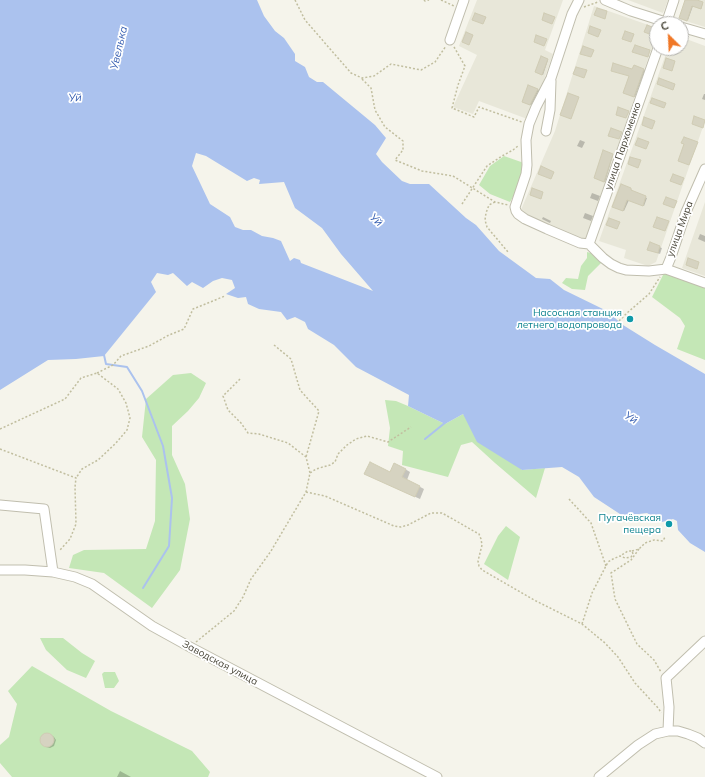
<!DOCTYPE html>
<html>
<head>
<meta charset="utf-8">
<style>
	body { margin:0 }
	#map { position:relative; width:705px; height:777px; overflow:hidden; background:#f5f4eb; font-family:Mulish,sans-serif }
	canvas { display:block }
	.north { position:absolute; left:649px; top:16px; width:40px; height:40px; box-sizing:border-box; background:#fff; border:1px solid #b6b5b0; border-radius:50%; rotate:336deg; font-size:11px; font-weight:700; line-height:16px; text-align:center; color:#494639 }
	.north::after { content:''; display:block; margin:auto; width:14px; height:18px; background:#f07726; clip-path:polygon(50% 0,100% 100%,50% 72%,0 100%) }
</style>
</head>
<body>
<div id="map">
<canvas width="705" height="777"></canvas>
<div class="north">С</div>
</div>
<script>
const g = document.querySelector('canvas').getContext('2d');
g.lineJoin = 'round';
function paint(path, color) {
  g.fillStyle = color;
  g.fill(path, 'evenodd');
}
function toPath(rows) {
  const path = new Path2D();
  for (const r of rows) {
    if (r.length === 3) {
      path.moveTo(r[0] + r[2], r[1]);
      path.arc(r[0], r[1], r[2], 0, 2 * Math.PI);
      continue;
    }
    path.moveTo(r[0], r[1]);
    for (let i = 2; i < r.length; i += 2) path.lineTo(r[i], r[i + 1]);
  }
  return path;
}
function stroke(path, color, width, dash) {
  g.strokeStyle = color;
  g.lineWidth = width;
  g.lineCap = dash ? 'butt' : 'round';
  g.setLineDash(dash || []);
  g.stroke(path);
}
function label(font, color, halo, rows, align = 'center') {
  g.font = font + ' Mulish,sans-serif';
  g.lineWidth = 3.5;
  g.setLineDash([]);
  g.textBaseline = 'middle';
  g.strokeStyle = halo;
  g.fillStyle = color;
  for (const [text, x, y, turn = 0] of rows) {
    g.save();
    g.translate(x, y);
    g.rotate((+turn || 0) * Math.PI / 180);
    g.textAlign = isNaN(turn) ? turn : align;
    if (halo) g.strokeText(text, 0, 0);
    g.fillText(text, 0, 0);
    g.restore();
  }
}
const residential = toPath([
	[477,0,563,0,545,50,553,54,530,120,479,101,473,114,453,107,477,55,459,46],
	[628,0,668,0,663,13],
	[685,0,705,0,705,27,679,19],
	[594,6,657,28,657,33,585,241,539,221,520,212,555,131],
	[681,37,705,46,705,121,656,262,648,266,624,258,626,250,599,241,668,48,681,48],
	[705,202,705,276,682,268]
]);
const green = toPath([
	[504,156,524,163,522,182,510,202,490,194,479,185,490,166],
	[587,252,595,254,603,261,588,276,585,290,572,289,562,283,566,278,578,279,581,266,587,258],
	[664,273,705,287,705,360,677,349,685,326,680,318,652,297],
	[191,373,206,383,199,398,188,411,172,426,172,455,185,484,190,519,180,570,152,608,104,573,69,568,73,555,84,550,146,549,155,521,156,460,142,437,146,399,173,375],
	[385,400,396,401,408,406,445,424,463,414,522,470,545,468,536,498,495,463,472,442,461,445,448,477,402,465,403,451,388,446,390,428],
	[506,526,520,537,508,580,484,564,498,536],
	[40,638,63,638,82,653,95,661,86,678,67,670,46,650],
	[32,666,111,711,192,751,210,772,208,777,12,777,0,763,0,745,9,737,17,704,8,691],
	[104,672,115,672,119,681,114,688,105,688,102,674]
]);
const water = toPath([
	[0,0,257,0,264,16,275,31,284,38,295,54,295,61,305,67,309,77,317,82,323,82,375,125,386,138,376,154,382,162,402,181,410,184,429,184,466,218,476,225,499,251,536,278,550,279,564,290,607,311,623,325,655,345,705,374,705,552,690,543,678,530,677,521,673,519,662,522,647,513,623,516,594,497,579,477,562,467,522,470,477,442,463,414,445,424,408,406,409,395,356,367,334,345,308,329,305,322,295,317,287,320,281,312,259,309,248,304,246,297,238,298,226,294,235,288,232,280,222,278,213,281,203,288,192,282,187,286,173,273,168,275,157,273,151,282,156,292,104,356,76,359,48,360,0,390],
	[196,153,206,156,247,181,254,178,260,180,259,184,284,182,295,208,322,228,341,254,373,291,301,263,300,260,294,258,290,261,281,241,273,238,262,236,251,230,243,230,235,227,230,217,210,204,192,166]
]);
const shadow = toPath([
	[686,0,694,0,703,3,701,9,693,6,688,20,680,18],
	[681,38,687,41,685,46,681,45],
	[541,57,548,60,543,75,536,72],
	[634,66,645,70,635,97,625,93],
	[529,86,539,90,531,105,523,102],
	[704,94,705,94,705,100,702,99],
	[580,140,585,142,582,148,577,146],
	[604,152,613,155,605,182,595,178],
	[621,185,632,190,631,192,647,198,644,206,629,200,624,211,614,207],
	[592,193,600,196,598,201,590,198],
	[585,213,593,216,591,221,583,218],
	[543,217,551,221,550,223,542,219],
	[700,234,705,236,705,242,698,239],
	[650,244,662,248,660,254,650,250],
	[405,469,410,472,407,480,424,489,420,499,370,476],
	[45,734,50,734,54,737,56,740,54,746,50,748,46,747,41,742,42,736],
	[120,771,131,777,117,777]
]);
const stream = toPath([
	[104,355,106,364,127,367,142,391,163,446,172,498,169,546,143,588],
	[425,439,446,422]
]);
const building = toPath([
	[685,0,697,0,703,2,701,9,692,6,687,21,679,18,685,0],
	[597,8,607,11,605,19,594,15,597,8],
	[475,13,486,17,483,24,472,20,475,13],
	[544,13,555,17,552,24,542,20,544,13],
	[647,25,657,29,655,36,644,32,647,25],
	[590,26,601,30,598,37,588,33,590,26],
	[625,31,634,34,631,42,622,39,625,31],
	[466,32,473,35,469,45,462,42,466,32],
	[536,35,547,39,544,46,534,42,536,35],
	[635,45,650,50,648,57,632,52,635,45],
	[583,46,594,50,591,57,580,54,583,46],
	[541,56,548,59,542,75,535,72,541,56],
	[666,58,675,61,672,71,663,68,666,58],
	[613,63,632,69,634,65,644,69,634,97,623,93,629,76,611,71,613,63],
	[576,67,587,70,584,78,573,74,576,67],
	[659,78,675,84,673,90,657,84,659,78],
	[528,85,538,89,530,105,522,102,528,85],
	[568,93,579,97,571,119,560,115,568,93],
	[652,98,666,103,664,108,650,103,652,98],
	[618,107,629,111,626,118,616,115,618,107],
	[694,116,705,120,703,128,692,124,694,116],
	[644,117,655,121,652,129,642,125,644,117],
	[611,128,622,132,619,139,608,136,611,128],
	[684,137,698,142,689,165,678,161,684,144,681,143,684,137],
	[638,138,649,142,646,149,635,145,638,138],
	[603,150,613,154,604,182,594,178,603,150],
	[630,157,641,160,638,168,628,164,630,157],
	[541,166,554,172,551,179,538,174,541,166],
	[673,174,684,178,681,185,670,181,673,174],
	[621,184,631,188,631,190,646,196,643,206,627,200,623,211,612,207,621,184],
	[532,188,543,192,541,199,530,195,532,188],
	[666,197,677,201,674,208,663,204,666,197],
	[657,217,669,221,665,231,653,227,657,217],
	[609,218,620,222,617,229,606,225,609,218],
	[650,242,660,246,658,253,647,250,650,242],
	[688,258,699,262,697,269,686,265,688,258],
	[370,462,390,472,394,463,406,469,402,477,420,486,415,497,364,474,370,462],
	[47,740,7]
]);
const path = toPath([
	[295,0,305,20,351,73,362,78,374,76,391,64,421,70,435,62,446,46],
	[424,0,425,1,429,0],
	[441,0,454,6],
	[584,7,598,2],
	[454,47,465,66,458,85,452,108,474,117,479,107,522,122],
	[362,79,371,88,375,110,385,127,403,141,403,150,395,160,422,171,453,176,495,202,508,205],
	[495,202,489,205,486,213,485,220,487,227,508,252],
	[462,204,487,166,502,156,513,150,518,146],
	[619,321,627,313,649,294,660,277],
	[274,345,291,359,300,390,319,411,306,457],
	[97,373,113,365,121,356,149,346,169,335,184,329,193,309,225,296],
	[240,379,223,396,228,410,241,423,248,433,259,434,288,443,306,457,310,473],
	[0,429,65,399,81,378,97,373,118,389,126,403,130,418,127,430,116,443,98,460,82,469,76,478],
	[0,449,76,478,75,487,76,524,70,539,59,551],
	[306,492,325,496,394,526,401,527,408,525,431,513,442,513,479,534,481,539,482,545,478,561,479,566,482,570,534,600,582,624,605,643,618,657,635,683,659,709,661,713],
	[569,499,591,523,606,566],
	[639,549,631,560,611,573,615,599,637,644,654,660,661,672],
	[632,551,639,549,645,543,654,540,663,541,665,537],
	[582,624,592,593,608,562,613,559,620,556,625,558,631,557,633,554,632,551,628,551,620,556],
	[196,642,234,611,243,597,251,579,271,551,306,492,310,473,316,469,330,465,335,462,338,454,347,445,356,439,367,436,388,442,411,427]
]);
const minor = toPath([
	[579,0,572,14,551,78,536,107,529,124,526,140,527,165,526,174,515,207,516,211,518,214,525,219,547,229,580,243,589,244,603,258,611,264,619,268,626,270,649,271,666,269,705,283],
	[605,0,631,11,672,24],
	[666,24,674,0],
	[681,27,705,34],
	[450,40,464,0],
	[546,131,550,110,551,81],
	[589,244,658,48],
	[666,269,671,257,686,212,705,169],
	[0,505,44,509,53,572],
	[0,570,25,570,53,572,75,577,92,584,152,626,190,647,437,777],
	[668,731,669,707,666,678,705,641],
	[599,777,638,745,655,734,668,731,678,731,688,734,698,738,705,743]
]);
const markers = [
	[630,319,4,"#0f9aa8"],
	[669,524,4,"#0f9aa8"]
];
const streetNames = [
	["улица Пархоменко",623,146,-71],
	["улица Мира",680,229,-70],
	["Заводская улица",220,663,28]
];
const cultureNames = [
	["Насосная станция",622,313],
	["летнего водопровода",622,325],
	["Пугачёвская",661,518],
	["пещера",661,530]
];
const waterNames = [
	["Увелька",119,48,-77],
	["Уй",75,98,-2],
	["Уй",376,220,43],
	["Уй",631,418,32]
];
paint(residential, '#e8e7d9');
paint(green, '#c4e7b6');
paint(water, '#abc2ee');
paint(shadow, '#0003');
stroke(stream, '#abc2ee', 2);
paint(building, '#d6d3c1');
stroke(building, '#d0ccb4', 1);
stroke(minor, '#c0beae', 11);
stroke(path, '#c1be9f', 1.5, [2, 2]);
stroke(minor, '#fff', 9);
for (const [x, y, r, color] of markers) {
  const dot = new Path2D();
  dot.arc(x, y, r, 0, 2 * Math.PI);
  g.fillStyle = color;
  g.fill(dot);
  stroke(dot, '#fff', 1.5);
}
label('10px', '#494639', '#fff', streetNames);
label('10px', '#0d838f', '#fff', cultureNames, 'right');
label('italic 11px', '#365eb1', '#fff', waterNames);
</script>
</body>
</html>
